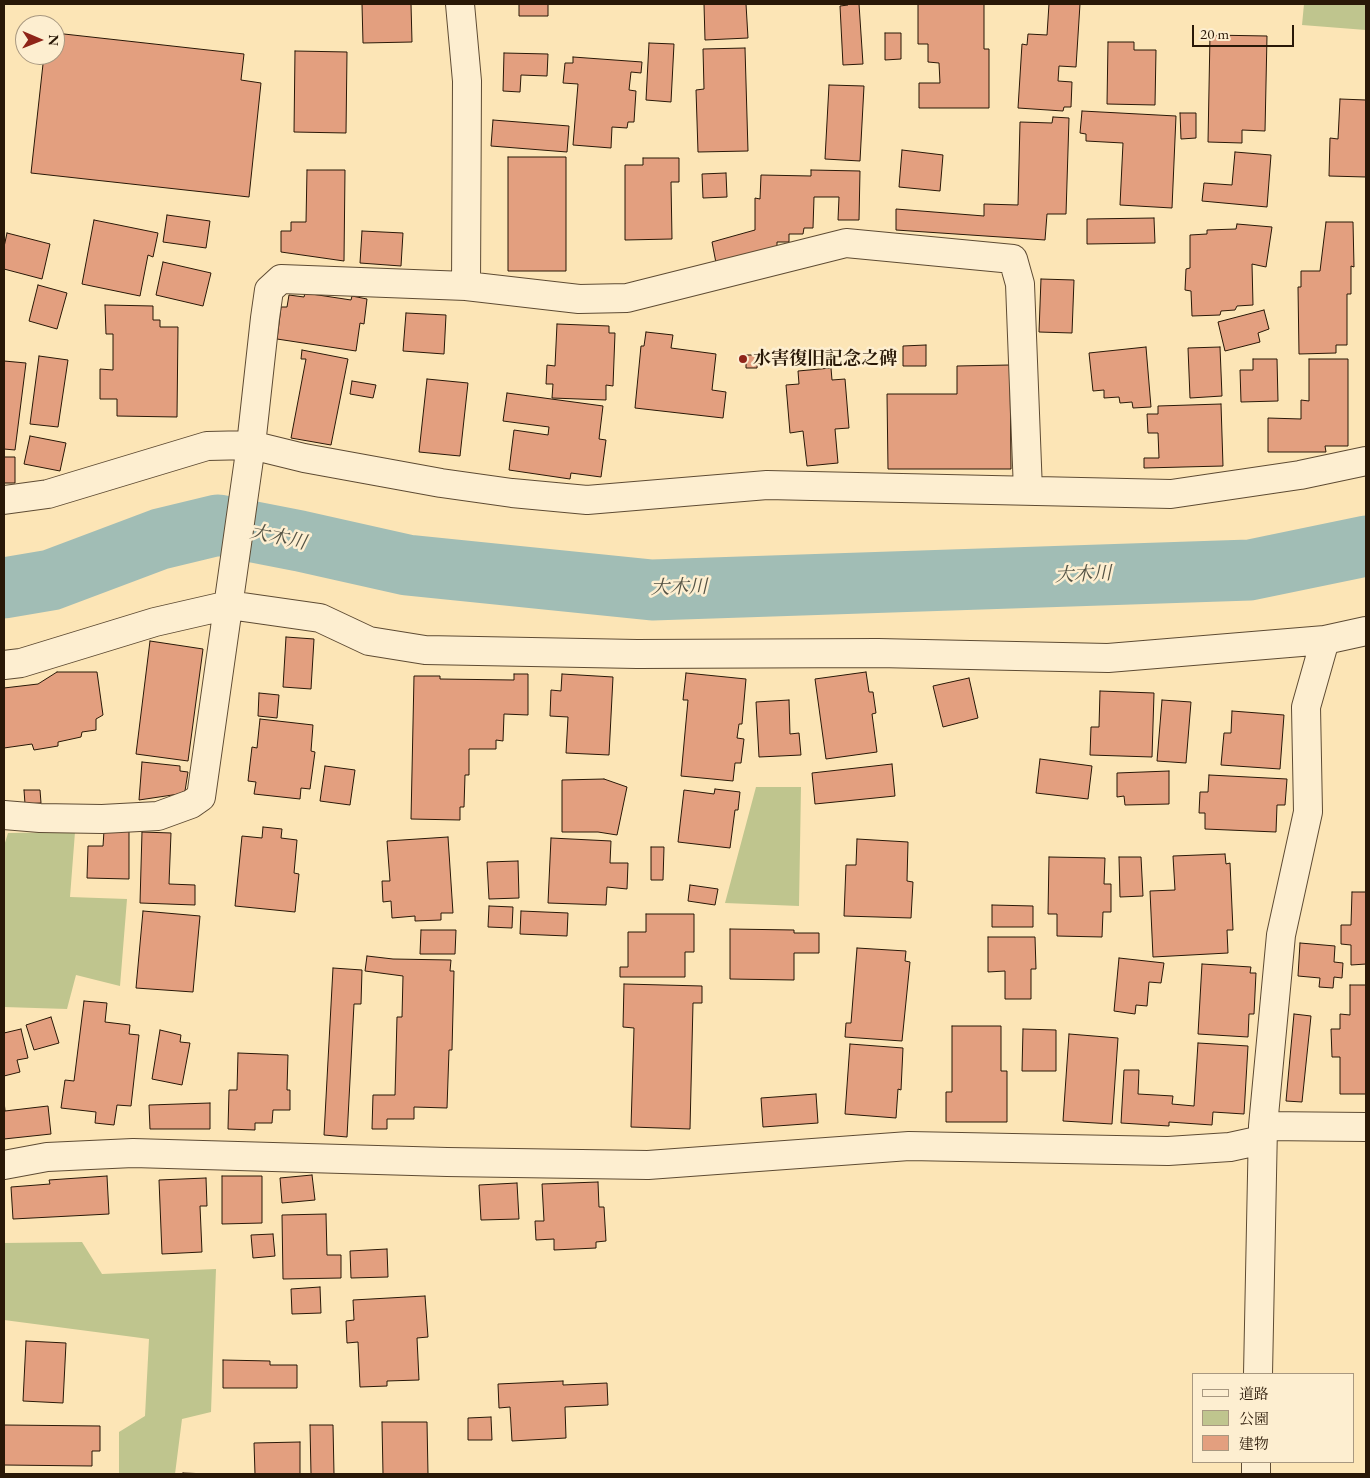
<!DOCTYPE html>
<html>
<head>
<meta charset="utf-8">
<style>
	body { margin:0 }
	#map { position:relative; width:1370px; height:1478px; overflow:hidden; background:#fce5b6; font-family:"EB Garamond","Noto Serif JP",serif }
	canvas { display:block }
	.frame { position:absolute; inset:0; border:5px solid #291807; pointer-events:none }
	.legend { position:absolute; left:1192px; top:1373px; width:162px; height:90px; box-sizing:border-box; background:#fdeed0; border:1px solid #a89880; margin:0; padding:6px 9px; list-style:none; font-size:15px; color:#291807 }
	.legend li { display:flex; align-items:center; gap:10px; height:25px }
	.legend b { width:25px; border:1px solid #a89880 }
	.north { position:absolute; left:15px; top:15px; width:50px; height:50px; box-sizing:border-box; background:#fdeed0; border:1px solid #a89880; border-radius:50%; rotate:91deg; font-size:14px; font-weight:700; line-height:20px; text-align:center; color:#291807 }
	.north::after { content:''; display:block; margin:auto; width:18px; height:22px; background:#8f2418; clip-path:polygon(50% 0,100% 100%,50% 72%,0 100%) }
	.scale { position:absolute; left:1192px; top:25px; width:102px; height:22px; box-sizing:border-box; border:2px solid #291807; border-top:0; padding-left:6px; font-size:15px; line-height:18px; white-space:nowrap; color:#291807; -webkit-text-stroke:4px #fdeed0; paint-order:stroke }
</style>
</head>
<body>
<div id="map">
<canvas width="1370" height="1478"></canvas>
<div class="frame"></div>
<ul class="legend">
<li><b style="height:6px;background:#fdeed0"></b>道路</li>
<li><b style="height:14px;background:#bfc58e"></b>公園</li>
<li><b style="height:14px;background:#e39f7f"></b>建物</li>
</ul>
<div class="north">N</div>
<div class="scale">20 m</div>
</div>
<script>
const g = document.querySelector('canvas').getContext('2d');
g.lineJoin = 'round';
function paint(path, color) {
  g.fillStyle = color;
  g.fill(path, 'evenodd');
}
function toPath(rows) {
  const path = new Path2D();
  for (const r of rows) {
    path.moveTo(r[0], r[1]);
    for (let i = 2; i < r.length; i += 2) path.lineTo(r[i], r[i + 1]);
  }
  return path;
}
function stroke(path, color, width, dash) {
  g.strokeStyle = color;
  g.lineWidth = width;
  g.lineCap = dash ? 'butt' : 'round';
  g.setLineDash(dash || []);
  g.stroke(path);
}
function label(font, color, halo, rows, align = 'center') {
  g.font = font + ' "EB Garamond","Noto Serif JP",serif';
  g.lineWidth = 5;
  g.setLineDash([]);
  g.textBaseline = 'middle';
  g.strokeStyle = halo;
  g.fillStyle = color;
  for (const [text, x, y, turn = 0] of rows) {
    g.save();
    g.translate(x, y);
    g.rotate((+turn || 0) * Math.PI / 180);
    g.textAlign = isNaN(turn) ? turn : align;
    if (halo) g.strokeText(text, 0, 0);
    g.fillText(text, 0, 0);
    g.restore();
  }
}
const green = toPath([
	[1304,4,1366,4,1366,30,1302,25],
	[756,787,801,787,799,906,725,903],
	[75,832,70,897,127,899,120,986,76,975,67,1009,4,1007,4,846,8,833],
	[82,1242,102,1274,216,1269,211,1412,182,1419,175,1474,119,1474,119,1432,145,1416,149,1339,4,1320,4,1243]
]);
const river = toPath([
	[4,588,51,580,160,539,218,525,300,541,407,565,652,590,1250,570,1366,546]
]);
const building = toPath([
	[362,4,411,4,412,42,363,43,362,4],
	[519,4,548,4,548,16,519,16,519,4],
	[704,4,757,4,746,4,748,38,705,40,704,4],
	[848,4,859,4,863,64,843,65,840,6,848,5,848,4],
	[918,4,984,4,984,49,989,49,989,108,919,108,919,83,940,83,939,63,928,62,928,44,918,44,918,4],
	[1049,4,1080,4,1076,67,1059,66,1058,81,1072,82,1071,107,1064,107,1063,111,1018,108,1022,44,1027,45,1028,34,1047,35,1049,4],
	[55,33,244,54,241,80,261,83,249,197,31,173,44,55,55,55,55,33],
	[885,33,901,33,901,59,885,60,885,33],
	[1210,35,1267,36,1265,131,1242,130,1242,143,1208,142,1210,35],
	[1108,42,1134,42,1134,50,1156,50,1155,105,1107,104,1108,42],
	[649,43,674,44,671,102,646,100,649,43],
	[745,48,748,151,698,152,696,90,704,89,703,49,745,48],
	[295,51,347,52,346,133,294,132,295,51],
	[504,53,548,54,547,76,521,75,520,92,503,91,504,53],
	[573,57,642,62,641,73,631,72,629,90,636,91,634,122,628,122,627,128,612,127,611,148,573,145,578,84,563,83,565,63,573,63,573,57],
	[829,85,864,86,860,161,825,159,829,85],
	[1340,99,1366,100,1366,177,1329,176,1330,138,1338,139,1340,99],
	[1082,111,1176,116,1172,208,1120,205,1123,143,1086,141,1086,134,1080,133,1082,111],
	[1180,113,1196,113,1196,138,1181,139,1180,113],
	[1053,117,1069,118,1066,214,1047,214,1045,240,896,230,896,209,984,216,984,204,1018,205,1020,122,1052,123,1053,117],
	[493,120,569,126,567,152,491,146,493,120],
	[902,150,943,155,940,191,899,187,902,150],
	[1235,152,1271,155,1267,207,1202,201,1204,183,1232,185,1235,152],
	[508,157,566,157,566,271,508,271,508,157],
	[643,158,679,158,679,182,671,182,672,239,625,240,625,165,643,165,643,158],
	[307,170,345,170,344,261,281,252,281,231,291,231,291,222,306,222,307,170],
	[811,170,860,171,859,220,838,220,839,197,814,197,813,228,804,228,803,234,789,234,789,242,777,242,777,247,716,263,712,242,755,230,755,198,760,199,761,175,811,176,811,170],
	[726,173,727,197,703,198,702,174,726,173],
	[167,215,210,221,206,248,163,242,167,215],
	[1154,218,1155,243,1087,244,1087,219,1154,218],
	[94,220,158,233,153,257,148,255,140,296,82,284,94,220],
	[1326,222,1353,222,1354,267,1351,266,1351,294,1347,294,1347,345,1336,345,1336,353,1299,354,1298,287,1301,287,1301,271,1320,271,1326,222],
	[1237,224,1272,227,1266,267,1252,264,1253,305,1237,306,1235,310,1221,311,1220,315,1192,316,1191,291,1185,290,1186,269,1190,268,1190,235,1207,234,1207,230,1236,229,1237,224],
	[362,231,403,233,401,266,360,263,362,231],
	[7,233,50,244,42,279,4,269,4,247,7,233],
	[163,262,211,273,203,306,156,295,163,262],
	[1041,279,1074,280,1072,333,1039,332,1041,279],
	[38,285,67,293,57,329,29,321,38,285],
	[305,293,351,300,352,296,367,299,364,324,360,323,356,351,277,339,281,307,287,307,289,295,304,297,305,293],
	[105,305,153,306,153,320,160,320,160,327,178,327,177,417,117,416,117,399,100,399,100,369,113,370,113,334,106,334,105,305],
	[1264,310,1269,329,1258,333,1260,342,1225,351,1218,322,1264,310],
	[406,313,446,315,444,354,403,351,406,313],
	[557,324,609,326,609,333,615,333,613,386,606,385,606,400,552,398,553,384,546,384,547,365,555,366,557,324],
	[646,332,673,335,671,348,716,354,712,390,726,392,723,418,635,408,641,346,644,346,646,332],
	[926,345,926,366,903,366,903,346,926,345],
	[1146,347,1151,407,1133,408,1132,402,1120,403,1119,397,1104,398,1104,390,1093,391,1089,353,1146,347],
	[1220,347,1222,396,1190,398,1188,348,1220,347],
	[302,350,348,359,331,445,291,438,306,359,301,359,302,350],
	[746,355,758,355,757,368,746,368,746,355],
	[39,356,68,360,58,427,30,424,39,356],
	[1253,359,1277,359,1278,401,1241,402,1240,370,1253,370,1253,359],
	[1309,359,1348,359,1348,446,1325,446,1326,452,1268,452,1268,418,1301,419,1301,400,1309,401,1309,359],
	[4,361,26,363,15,450,4,449,4,361],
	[1010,365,1011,469,888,469,887,394,957,394,957,366,1010,365],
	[831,368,832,380,845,379,849,428,835,429,838,463,807,466,803,431,790,433,786,385,799,384,798,371,831,368],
	[427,379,468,383,460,456,419,452,427,379],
	[352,381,376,385,373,398,350,394,352,381],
	[507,393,603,406,599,439,606,440,601,477,571,473,570,479,509,470,514,430,548,435,549,427,503,421,507,393],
	[1221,404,1223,466,1144,468,1144,458,1159,458,1158,433,1148,433,1147,414,1158,414,1158,406,1221,404],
	[30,436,66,443,60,471,24,464,30,436],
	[4,457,15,457,15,483,4,483,4,457],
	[286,637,314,639,311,689,283,687,286,637],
	[150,641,203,649,188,761,136,754,150,641],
	[57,672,97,672,103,715,96,719,96,730,82,732,81,737,58,742,58,746,34,750,32,744,4,748,4,688,38,684,57,672],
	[866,672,869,692,873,692,876,713,872,714,877,752,826,759,815,679,866,672],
	[686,673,746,679,742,724,739,724,737,738,744,739,741,763,735,763,733,781,681,776,688,700,683,700,686,673],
	[514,674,528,674,528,715,504,714,503,741,496,740,496,749,469,749,469,775,465,775,464,807,460,807,460,820,411,819,414,676,440,676,440,679,514,680,514,674],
	[562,674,613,677,609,755,566,753,568,717,550,716,551,690,561,691,562,674],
	[969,678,978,718,943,727,933,686,969,678],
	[1100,691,1154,693,1152,757,1090,755,1091,727,1099,727,1100,691],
	[259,693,279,695,277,718,258,716,259,693],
	[789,700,790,734,799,733,801,755,759,757,756,702,789,700],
	[1162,700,1191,702,1186,763,1157,761,1162,700],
	[1232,711,1284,715,1280,769,1221,765,1224,733,1231,733,1232,711],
	[260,719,313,725,311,751,315,752,310,789,301,788,300,799,254,794,256,782,248,781,252,747,257,748,260,719],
	[1040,759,1092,766,1088,799,1036,793,1040,759],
	[142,762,180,766,180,771,188,772,185,791,179,794,139,800,142,762],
	[892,764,895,796,815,804,812,773,892,764],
	[325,766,355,770,350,805,320,801,325,766],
	[1169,771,1169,804,1125,805,1124,796,1117,797,1117,773,1169,771],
	[1209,775,1287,779,1285,805,1277,805,1276,832,1205,829,1205,813,1199,813,1200,792,1208,792,1209,775],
	[604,779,627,787,617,835,598,832,562,832,562,780,604,779],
	[715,789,740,792,738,810,735,810,730,848,678,842,684,790,714,794,715,789],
	[24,790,40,790,41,803,25,804,24,790],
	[263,827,282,829,281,838,297,840,294,873,299,874,295,912,235,906,242,836,262,838,263,827],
	[104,831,129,831,129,879,87,878,88,846,103,846,104,831],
	[142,832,171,833,169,884,195,885,195,905,140,903,142,832],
	[448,837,453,913,441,913,441,920,415,921,415,916,392,918,391,901,383,902,382,881,390,881,387,841,448,837],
	[551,838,611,841,610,863,628,863,627,889,607,887,606,905,548,903,551,838],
	[857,839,908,842,907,881,913,882,911,918,844,916,846,865,856,865,857,839],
	[651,847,664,847,663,880,651,880,651,847],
	[1225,854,1226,864,1230,863,1233,930,1227,930,1228,953,1153,957,1150,891,1175,890,1173,856,1225,854],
	[1049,857,1105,858,1104,884,1111,884,1111,912,1103,912,1102,937,1057,936,1057,914,1048,914,1049,857],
	[1119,857,1141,857,1143,896,1120,897,1119,857],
	[518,861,519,898,489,899,487,862,518,861],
	[690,885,718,889,715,905,688,901,690,885],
	[1352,892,1366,892,1366,964,1351,965,1351,945,1341,944,1341,925,1351,925,1352,892],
	[992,905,1033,906,1033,927,992,927,992,905],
	[489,906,513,907,512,928,488,927,489,906],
	[143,911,200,916,193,992,136,988,143,911],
	[521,911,568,913,567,936,520,934,521,911],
	[646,914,694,914,694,952,685,952,685,977,620,977,620,967,628,967,628,932,646,932,646,914],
	[730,929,794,930,794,933,819,933,819,953,794,953,794,980,730,979,730,929],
	[421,930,456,930,455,954,420,954,421,930],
	[988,937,1035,937,1036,969,1031,969,1031,999,1005,999,1005,971,988,972,988,937],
	[1300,943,1335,946,1334,962,1343,963,1342,978,1334,977,1333,988,1319,987,1320,978,1298,976,1300,943],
	[857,948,906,951,905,961,910,962,902,1041,845,1037,846,1023,851,1023,857,948],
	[367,956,393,959,451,960,450,971,454,971,452,1050,449,1050,447,1108,414,1107,414,1119,387,1119,387,1129,372,1129,373,1095,395,1095,397,1017,402,1017,403,976,365,971,367,956],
	[1119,958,1164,963,1161,983,1149,982,1147,1006,1136,1005,1135,1014,1114,1011,1119,958],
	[1202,964,1251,967,1250,973,1256,973,1254,1014,1249,1014,1248,1037,1198,1034,1202,964],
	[333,968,362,970,361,1004,354,1004,347,1137,324,1135,333,968],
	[624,984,702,986,702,1003,693,1003,690,1129,631,1127,634,1028,623,1027,624,984],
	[1350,985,1366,985,1366,1094,1340,1094,1340,1057,1332,1057,1331,1029,1340,1029,1340,1014,1350,1015,1350,985],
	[84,1001,107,1003,105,1022,130,1025,129,1034,139,1035,131,1106,117,1105,114,1125,95,1123,96,1112,61,1108,65,1080,74,1081,84,1001],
	[1294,1014,1311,1016,1302,1102,1286,1101,1294,1014],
	[51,1017,59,1043,34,1050,26,1025,51,1017],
	[952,1026,1001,1026,1001,1071,1007,1071,1007,1122,946,1122,946,1092,952,1092,952,1026],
	[21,1029,28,1058,17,1060,20,1072,4,1076,4,1033,21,1029],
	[1023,1029,1056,1030,1056,1071,1022,1071,1023,1029],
	[160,1030,181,1035,180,1042,190,1043,182,1085,152,1079,160,1030],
	[1069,1034,1118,1038,1112,1124,1063,1121,1069,1034],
	[1198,1043,1248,1046,1244,1114,1213,1112,1212,1125,1169,1122,1169,1126,1121,1123,1124,1070,1139,1070,1138,1094,1173,1096,1172,1104,1194,1106,1198,1043],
	[850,1044,903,1048,901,1090,898,1089,896,1118,845,1114,850,1044],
	[238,1053,288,1055,287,1090,290,1090,290,1110,273,1110,272,1123,255,1123,255,1130,228,1129,229,1090,237,1090,238,1053],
	[816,1094,818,1123,763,1127,761,1098,816,1094],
	[4,1101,5,1111,48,1106,51,1134,4,1139,4,1101],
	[210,1103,210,1129,150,1129,149,1105,210,1103],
	[312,1175,315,1200,282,1203,280,1178,312,1175],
	[107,1176,109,1214,13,1219,11,1187,50,1184,49,1180,107,1176],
	[222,1176,262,1176,262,1223,222,1224,222,1176],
	[206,1178,207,1206,200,1206,202,1252,162,1254,159,1180,206,1178],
	[598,1182,599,1207,604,1207,606,1241,596,1242,596,1248,554,1250,554,1239,536,1240,535,1221,544,1221,542,1184,598,1182],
	[517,1183,519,1219,481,1220,479,1185,517,1183],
	[326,1214,327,1255,341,1255,341,1278,283,1279,282,1215,326,1214],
	[273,1234,275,1256,253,1258,251,1235,273,1234],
	[387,1249,388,1277,351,1278,350,1251,387,1249],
	[320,1287,321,1313,292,1314,291,1289,320,1287],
	[425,1296,428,1337,417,1338,419,1380,387,1381,387,1386,360,1387,358,1342,347,1343,346,1321,354,1320,353,1300,425,1296],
	[26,1341,66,1343,63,1403,23,1401,26,1341],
	[223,1360,270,1361,270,1365,297,1365,297,1388,223,1388,223,1360],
	[563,1381,563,1385,607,1383,608,1405,565,1407,566,1438,512,1441,510,1407,499,1408,498,1384,563,1381],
	[491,1417,492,1440,468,1440,468,1418,491,1417],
	[382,1422,427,1422,428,1474,383,1474,382,1422],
	[4,1425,100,1426,100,1451,92,1451,92,1466,4,1465,4,1425],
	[310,1425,333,1425,334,1474,311,1474,310,1425],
	[300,1442,300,1474,255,1474,254,1443,300,1442],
	[183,1473,209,1474,183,1474,183,1473]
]);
const minor = toPath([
	[460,4,467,81,466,286],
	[4,500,48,494,207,446,251,445,304,458,441,483,512,493,587,500,767,485,1171,494,1300,475,1366,461],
	[4,665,21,663,155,622,229,605,320,618,369,641,425,650,637,654,878,653,1108,658,1325,640,1366,631],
	[4,815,40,818,102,819,158,816,191,804,201,797,251,445,265,318,269,290,281,279,466,286,579,299,627,298,846,243,1013,259,1020,284,1028,491],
	[1263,1126,1366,1127],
	[4,1165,47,1157,133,1153,447,1162,648,1165,909,1146,1168,1151,1230,1147,1262,1140],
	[1258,1374,1263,1126,1281,935,1308,812,1306,707,1325,640],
	[1256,1474,1256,1462]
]);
const markers = [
	[743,359,5,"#8f2418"]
];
const poiNames = [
	["水害復旧記念之碑",753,359]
];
const waterNames = [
	["大木川",278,538,12],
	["大木川",1083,575,-2],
	["大木川",679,588,-1]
];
paint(green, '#bfc58e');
stroke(river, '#a1bdb5', 61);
paint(building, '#e39f7f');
stroke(building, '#291807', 1);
stroke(minor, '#5e4b33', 30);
stroke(minor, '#fdeed0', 28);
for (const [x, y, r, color] of markers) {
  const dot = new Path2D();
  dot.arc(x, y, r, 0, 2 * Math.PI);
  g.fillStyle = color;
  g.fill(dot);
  stroke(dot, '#fdeed0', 2);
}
label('bold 18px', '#291807', '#fdeed0', poiNames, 'left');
label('italic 19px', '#535244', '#fdeed0', waterNames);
</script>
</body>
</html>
